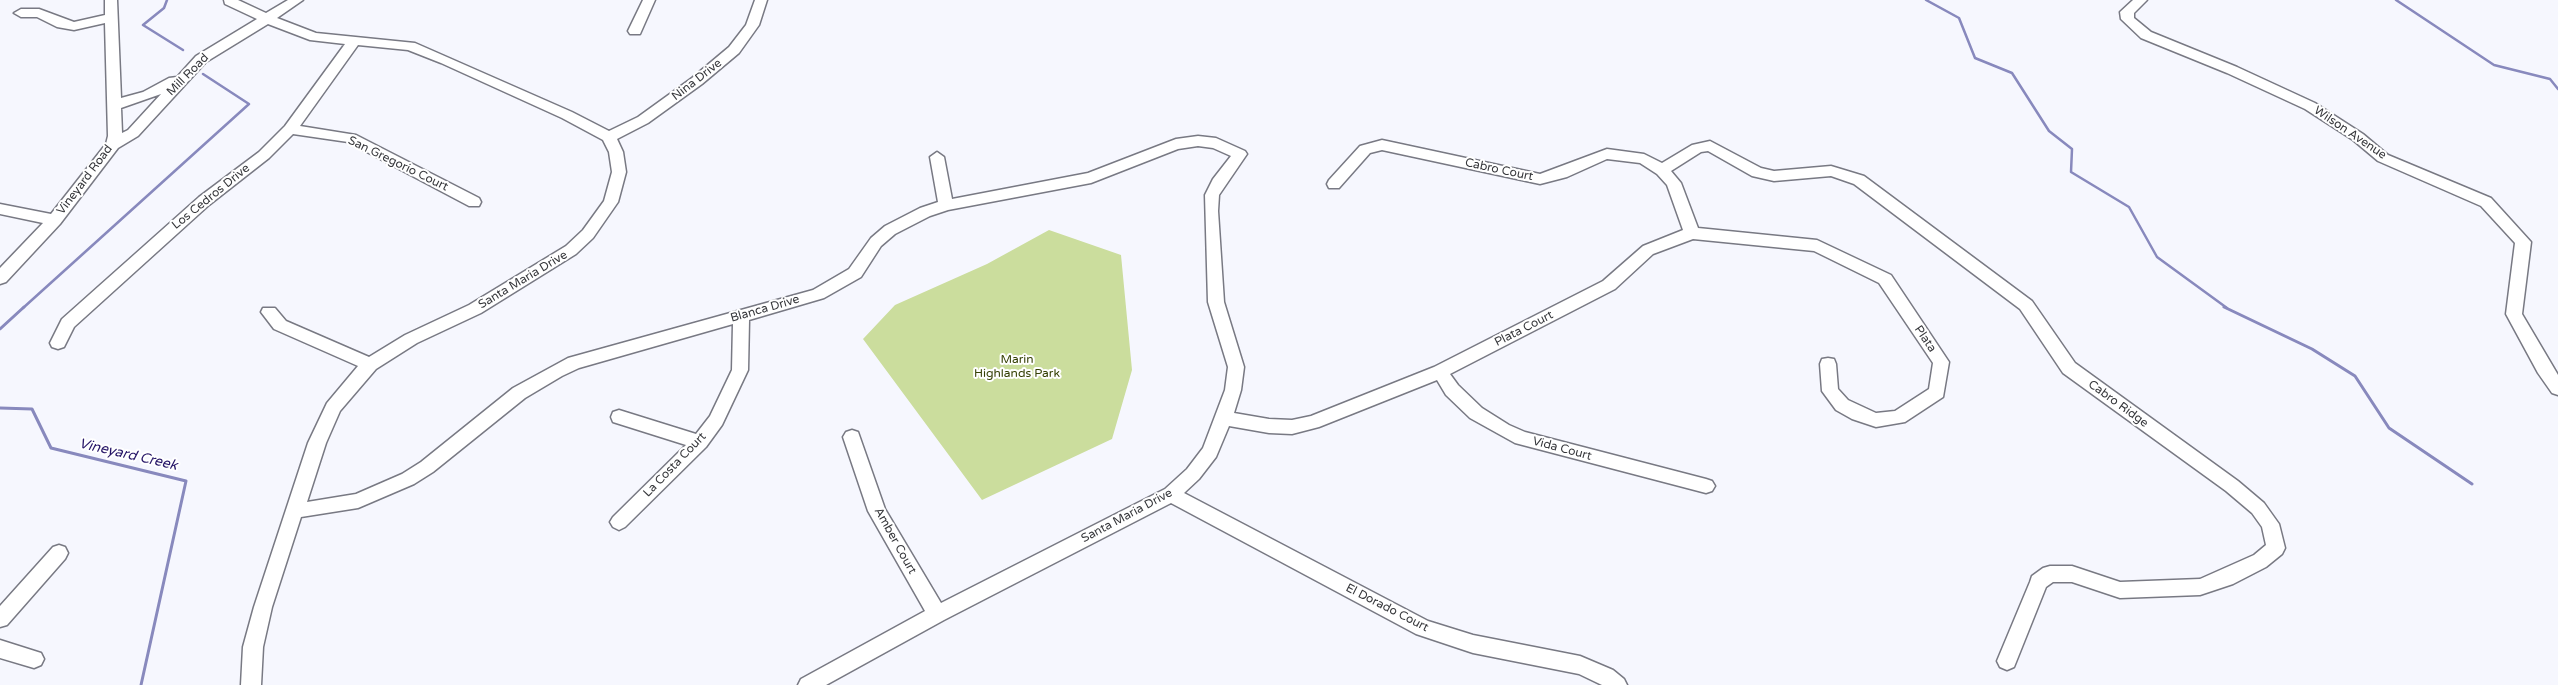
<!DOCTYPE html>
<html>
<head>
<meta charset="utf-8">
<style>
	body { margin:0 }
	canvas { display:block; background:#f6f7fe }
</style>
</head>
<body>
<canvas width="2558" height="685"></canvas>
<script>
const g = document.querySelector('canvas').getContext('2d');
g.lineJoin = 'round';
function paint(path, color) {
  g.fillStyle = color;
  g.fill(path, 'evenodd');
}
function toPath(rows) {
  const path = new Path2D();
  for (const r of rows) {
    path.moveTo(r[0], r[1]);
    for (let i = 2; i < r.length; i += 2) path.lineTo(r[i], r[i + 1]);
  }
  return path;
}
function stroke(path, color, width, dash) {
  g.strokeStyle = color;
  g.lineWidth = width;
  g.lineCap = dash ? 'butt' : 'round';
  g.setLineDash(dash || []);
  g.stroke(path);
}
function label(font, color, halo, rows, align = 'center') {
  g.font = font + ' "Varela Round",sans-serif';
  g.lineWidth = 4;
  g.setLineDash([]);
  g.textBaseline = 'middle';
  g.strokeStyle = halo;
  g.fillStyle = color;
  for (const [text, x, y, turn = 0] of rows) {
    g.save();
    g.translate(x, y);
    g.rotate((+turn || 0) * Math.PI / 180);
    g.textAlign = isNaN(turn) ? turn : align;
    if (halo) g.strokeText(text, 0, 0);
    g.fillText(text, 0, 0);
    g.restore();
  }
}
const green = toPath([
	[1049,230,1121,255,1132,370,1112,439,982,500,863,339,895,305,987,264]
]);
const streamFar1 = toPath([
	[167,0,164,8,143,25,183,50],
	[1926,0,1959,18,1975,58,2012,73,2049,131,2072,149,2071,172,2129,207,2157,257,2227,308],
	[2396,0,2494,65,2550,79,2558,89],
	[23,308,249,104,203,74]
]);
const stream = toPath([
	[2224,307,2312,349,2355,376,2389,428,2472,484],
	[0,329,24,307],
	[0,408,32,409,51,448,186,481,141,685]
]);
const minor = toPath([
	[105,0,117,0,121,98,143,92,169,78,177,77,196,56,257,19,225,4,224,0,238,0,266,13,288,0,303,0,277,18,316,33,415,43,572,112,609,131,638,117,692,78,729,47,746,25,755,0,767,0,759,25,739,53,702,84,648,123,617,139,623,152,626,172,618,202,593,238,576,254,481,313,417,343,376,369,340,411,326,443,307,502,356,494,402,474,421,462,513,388,568,358,813,290,849,269,871,238,885,226,920,208,938,202,930,157,937,152,944,157,952,199,1088,173,1176,139,1198,136,1216,138,1245,151,1247,154,1219,195,1218,211,1224,302,1244,367,1241,390,1234,413,1269,419,1292,420,1311,416,1434,367,1603,281,1643,246,1683,230,1667,185,1657,174,1640,163,1607,159,1567,177,1540,184,1382,150,1370,153,1339,188,1329,188,1327,184,1329,180,1360,146,1382,140,1540,174,1607,149,1644,154,1662,163,1692,145,1710,141,1761,168,1774,171,1831,166,1864,176,2032,301,2075,363,2238,481,2264,503,2279,524,2285,548,2282,554,2266,567,2233,584,2200,595,2120,598,2072,582,2053,582,2046,587,2014,667,2007,670,2000,667,1997,661,2030,582,2032,576,2043,568,2050,566,2072,566,2120,582,2200,579,2254,555,2266,545,2262,527,2252,513,2226,491,2063,373,2020,309,1854,184,1831,176,1774,181,1752,176,1708,151,1701,152,1671,171,1681,183,1698,228,1817,240,1891,275,1949,362,1943,397,1905,422,1876,427,1852,419,1836,410,1822,391,1820,364,1822,359,1828,358,1834,359,1836,364,1838,389,1848,400,1876,413,1895,411,1929,389,1933,363,1879,283,1814,251,1693,239,1653,254,1615,289,1450,374,1458,385,1482,408,1509,425,1525,432,1706,479,1712,481,1715,486,1712,491,1706,493,1515,443,1470,418,1446,395,1437,380,1319,427,1292,434,1269,433,1229,426,1216,457,1199,479,1184,493,1428,621,1473,635,1580,656,1613,670,1624,679,1627,685,1602,685,1579,674,1473,653,1416,634,1171,503,944,620,826,685,798,685,801,679,925,611,868,511,843,437,846,432,852,430,858,432,885,509,941,603,1165,489,1187,469,1203,448,1225,390,1228,367,1208,302,1205,195,1213,179,1231,156,1213,148,1198,146,1178,149,1091,183,948,210,930,216,895,234,881,246,861,277,824,298,749,320,748,370,722,425,706,447,625,527,619,530,613,527,610,522,613,517,686,445,613,422,611,417,613,412,619,410,696,434,710,416,732,370,733,324,579,368,562,376,525,398,433,472,414,484,358,508,301,517,272,607,263,647,261,685,241,685,243,647,254,607,308,443,327,403,358,366,274,329,261,312,263,308,275,308,286,321,369,357,405,335,469,305,566,246,583,230,604,201,612,172,609,152,603,140,562,118,441,63,408,50,358,45,300,126,356,135,479,198,481,202,479,206,469,206,348,142,293,134,269,158,209,205,74,327,64,347,58,349,52,347,50,343,62,319,199,197,259,152,285,126,345,44,310,40,268,24,206,62,138,136,118,148,60,224,6,282,0,284,0,268,43,223,0,214,0,204,51,214,106,144,108,136,105,23,74,30,57,27,37,17,21,17,14,13,21,9,39,9,74,22,105,15,105,0],
	[161,94,128,130,122,133,121,108,161,94],
	[643,0,655,0,640,34,630,34,628,31,643,0],
	[2133,0,2147,0,2134,13,2134,18,2151,32,2237,67,2315,103,2363,134,2388,155,2491,198,2531,242,2522,314,2558,375,2558,395,2552,393,2538,373,2506,314,2515,243,2481,206,2378,161,2353,140,2305,109,2227,73,2141,38,2121,19,2120,12,2133,0],
	[59,545,65,547,68,553,65,559,7,625,0,627,0,606,53,547,59,545],
	[0,640,41,653,44,659,41,665,34,668,0,658,0,640]
]);
const streetNames = [
	["Mill Road",188,75,-45],
	["Nina Drive",697,80,-38],
	["Wilson Avenue",2350,133,34],
	["San Gregorio Court",398,164,26],
	["Cabro Court",1499,170,12],
	["Vineyard Road",85,180,-53],
	["Los Cedros Drive",211,197,-39],
	["Santa Maria Drive",523,280,-31],
	["Blanca Drive",765,309,-16],
	["Plata Court",1524,329,-27],
	["Plata",1925,339,56],
	["Cabro Ridge",2118,404,36],
	["Vida Court",1562,449,15],
	["La Costa Court",675,465,-46],
	["Santa Maria Drive",1127,516,-28],
	["Amber Court",895,541,61],
	["El Dorado Court",1387,608,27]
];
const parkNames = [
	["Marin",1017,360],
	["Highlands Park",1017,374]
];
const waterNames = [
	["Vineyard Creek",128,455,13]
];
paint(green, '#cbdd9d');
stroke(streamFar1, '#8889bd', 2.5);
stroke(stream, '#8889bd', 3);
stroke(minor, '#787983', 3);
paint(minor, '#fff');
label('12px', '#36373b', '#fff', streetNames);
label('12px', '#343f03', '#fff', parkNames);
label('italic 14px', '#261567', '#fff', waterNames);
</script>
</body>
</html>
